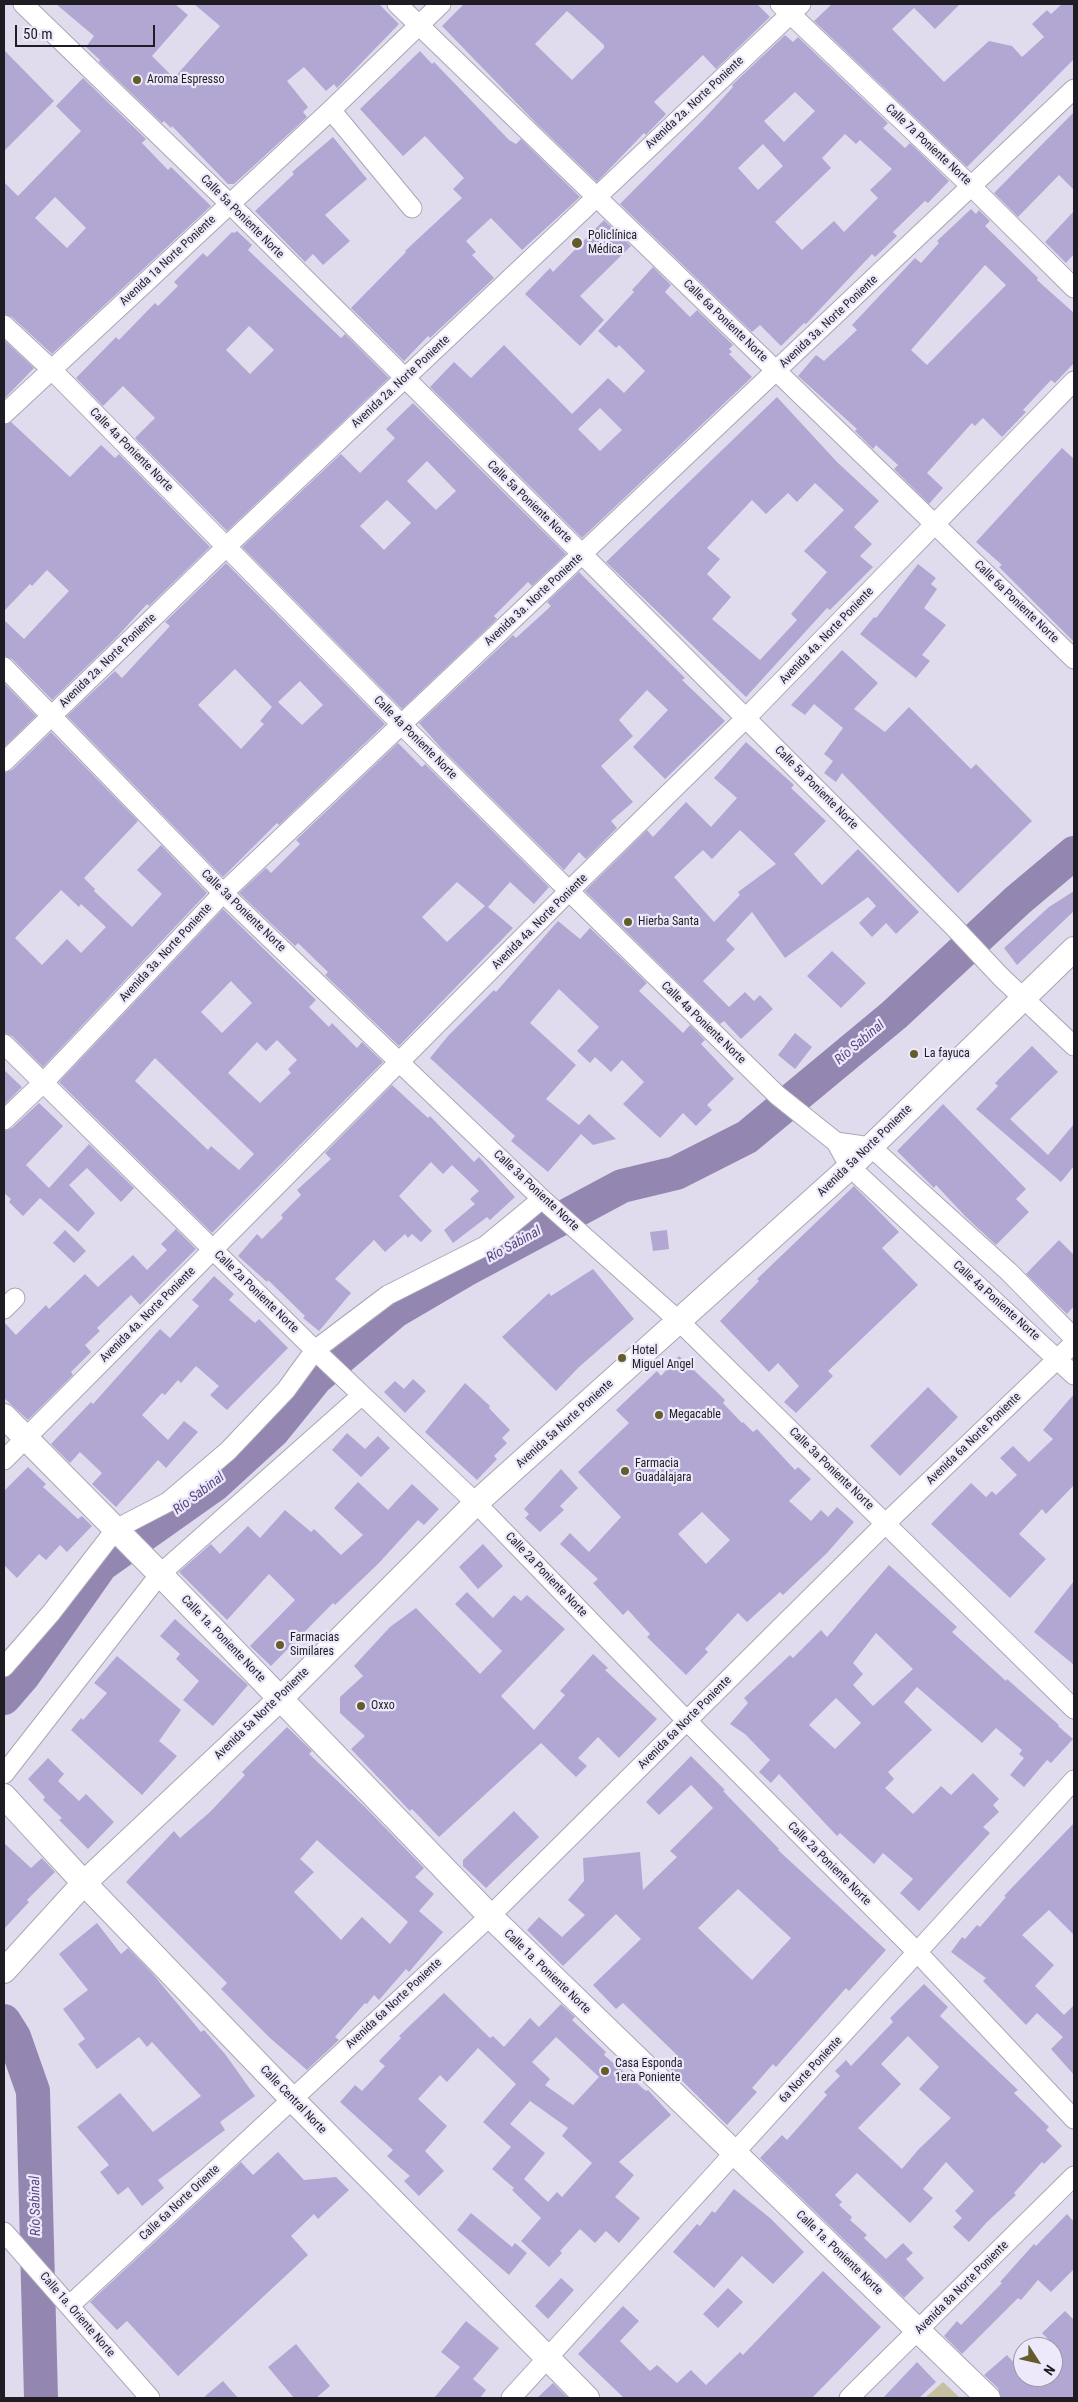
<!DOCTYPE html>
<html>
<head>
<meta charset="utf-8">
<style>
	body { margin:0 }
	#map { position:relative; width:1078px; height:2402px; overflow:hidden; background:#e0dced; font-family:"Roboto Condensed",sans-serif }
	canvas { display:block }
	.frame { position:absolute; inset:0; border:5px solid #1f1d23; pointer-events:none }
	.north { position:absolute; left:1013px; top:2337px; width:50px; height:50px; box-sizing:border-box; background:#ede9fa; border:1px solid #9b97a4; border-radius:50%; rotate:125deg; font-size:14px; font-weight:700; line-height:20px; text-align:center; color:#1f1d23 }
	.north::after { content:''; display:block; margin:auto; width:18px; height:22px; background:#645c29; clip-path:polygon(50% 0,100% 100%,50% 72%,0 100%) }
	.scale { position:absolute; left:15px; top:25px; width:140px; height:22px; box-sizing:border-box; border:2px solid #1f1d23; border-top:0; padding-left:6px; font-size:15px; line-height:18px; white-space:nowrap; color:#1f1d23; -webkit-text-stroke:4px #ede9fa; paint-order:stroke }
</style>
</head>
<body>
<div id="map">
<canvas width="1078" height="2402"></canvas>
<div class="frame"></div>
<div class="north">N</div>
<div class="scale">50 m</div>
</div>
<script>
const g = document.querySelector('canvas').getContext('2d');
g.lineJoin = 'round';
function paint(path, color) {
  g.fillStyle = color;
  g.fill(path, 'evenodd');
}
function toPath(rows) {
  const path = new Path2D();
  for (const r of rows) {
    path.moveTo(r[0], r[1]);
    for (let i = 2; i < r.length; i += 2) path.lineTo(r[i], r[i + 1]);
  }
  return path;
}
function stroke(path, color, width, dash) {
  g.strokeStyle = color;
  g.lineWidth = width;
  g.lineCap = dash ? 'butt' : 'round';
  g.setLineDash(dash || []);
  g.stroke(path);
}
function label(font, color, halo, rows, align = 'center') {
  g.font = font + ' "Roboto Condensed",sans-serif';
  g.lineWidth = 4.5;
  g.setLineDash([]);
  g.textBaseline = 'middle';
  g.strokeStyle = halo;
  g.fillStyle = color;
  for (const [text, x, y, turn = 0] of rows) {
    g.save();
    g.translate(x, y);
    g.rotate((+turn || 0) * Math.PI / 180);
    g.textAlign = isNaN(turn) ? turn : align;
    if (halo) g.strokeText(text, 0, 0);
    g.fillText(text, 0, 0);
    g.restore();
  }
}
const green = toPath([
	[943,2382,960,2398,925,2398]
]);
const river = toPath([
	[4,1698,23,1676,101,1565,214,1485,273,1431,316,1378,395,1311,465,1270,622,1186,676,1173,747,1137,894,1015,1018,900,1074,853],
	[4,2021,14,2037,33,2091,41,2398]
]);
const building = toPath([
	[56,4,175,4,188,15,152,56,174,78,220,26,194,4,379,4,399,24,337,88,334,84,326,91,304,67,287,81,308,107,303,112,307,117,234,184,228,184,172,126,171,128,164,121,162,123,99,62,100,60,86,47,94,36],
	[464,4,757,4,770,17,716,69,703,55,654,102,666,114,646,135,644,133,597,182,536,123,442,26],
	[567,11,604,45,604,48,572,80,535,44],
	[832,4,960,4,935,29,914,8,892,29,944,82,989,41,1012,46,1022,57,1044,37,1032,24,1047,10,1051,14,1062,4,1074,4,1074,59,967,167,814,21],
	[785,35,793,42,798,37,888,123,883,128,905,148,910,143,949,181,928,203,925,201,893,232,897,236,875,257,872,254,806,324,804,323,781,346,760,325,752,332,620,204,703,120,733,87,732,85],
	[795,92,815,111,784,142,764,121],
	[845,134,856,144,860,140,892,169,870,190,878,198,844,232,834,221,802,250,775,222,831,168,822,158],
	[763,144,783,166,758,190,738,168],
	[4,50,54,101,4,151],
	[420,51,432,64,434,62,509,140,516,144,521,139,580,197,522,250,491,218,466,241,476,252,472,255,494,278,430,338,428,336,404,361,351,308,406,252,405,251,462,198,453,189,464,178,425,136,403,156,360,109],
	[83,78,146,139,142,143,168,170,171,167,211,206,52,354,12,317,4,314,4,182,18,196,81,131,56,106],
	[55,197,86,228,67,248,35,218],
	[1074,112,1074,190,1059,175,1018,217,994,193],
	[333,137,367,179,325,215,350,241,323,265,313,254,305,262,255,211,294,174,292,172],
	[971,209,976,214,979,210,990,221,985,226,1038,278,1037,280,1074,313,1074,363,1055,383,1051,380,1023,410,1026,412,1002,437,983,418,975,426,972,423,927,473,943,488,929,504,894,469,898,465,876,445,873,449,855,431,857,429,798,376,816,355,824,361,857,330,852,325,915,258,921,263,939,243,937,241],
	[985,265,1006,285,927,365,911,350],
	[1074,211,1074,254,1066,263,1045,242],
	[604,220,631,246,580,296,604,320,580,346,525,294,550,268,553,272],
	[237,231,252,245,248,250,341,338,345,334,389,378,227,531,135,438,155,418,123,386,103,406,76,378,116,337,119,340,155,303,158,306,178,286,174,282,203,253,207,257,232,232,234,233],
	[249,326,274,350,250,374,226,350],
	[653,267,671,285,665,292,690,317,697,310,733,345,729,349,732,352,729,354,752,377,582,538,430,387,454,362,471,378,504,345,572,414,608,378,624,393,645,371,619,345,616,348,598,331,634,292,632,290],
	[600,408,622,430,600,451,578,429],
	[4,340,34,368,4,399],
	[777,397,837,462,879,501,854,527,872,544,860,556,873,567,830,610,827,608,746,697,606,562],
	[815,483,844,510,804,551,827,572,791,614,797,620,760,660,712,619,731,597,707,574,720,559,707,548,752,500,766,514,788,493,797,502],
	[413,403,566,554,532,586,528,582,494,616,497,619,402,709,242,547,341,454,360,473,395,438,386,429],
	[427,461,456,491,436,510,407,481],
	[387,500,411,523,384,550,360,526],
	[11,422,70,477,101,445,115,458,119,454,210,547,149,606,147,604,116,638,52,700,12,659,4,656,4,620,24,639,69,591,47,570,32,586,30,584,4,611,4,425],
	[1062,448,1074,459,1074,642,999,567,1002,565,976,542],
	[226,563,385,724,279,825,277,823,223,877,67,716,115,671,122,678,170,626,165,622],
	[235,669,272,707,260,721,264,724,241,749,198,705],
	[300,681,323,705,302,725,278,702],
	[918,564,936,578,931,584,937,589,924,608,946,625,922,655,930,661,916,678,860,634,874,617,876,618],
	[579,572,685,678,682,680,725,721,665,779,633,747,668,710,647,690,619,720,633,736,601,766,633,802,611,821,617,828,586,859,579,852,564,870,441,748,419,723,513,635,516,638,551,606,547,602],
	[842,650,878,683,854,709,885,732,909,707,971,769,976,764,1032,821,958,893,842,773,836,782,824,773,833,761,824,754,843,728,814,704,805,715,791,705],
	[4,683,36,716,4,747],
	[51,732,138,821,84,878,95,889,94,891,132,927,162,894,137,870,161,845,207,893,43,1067,12,1036,4,1033,4,773,12,770],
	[61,890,79,907,81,904,106,927,81,953,67,939,42,965,15,938],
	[746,742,794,785,791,788,826,821,794,854,822,885,858,849,919,912,896,934,886,923,872,937,859,923,876,906,868,897,785,958,752,912,726,940,735,949,703,981,729,1007,745,992,754,1001,760,995,773,1009,741,1039,724,1021,720,1024,585,891,647,830,653,837,686,802,711,827,737,798,714,778],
	[740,830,776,864,738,892,740,895,714,922,674,877,703,850,712,859],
	[398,743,422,767,425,764,549,887,534,904,510,882,488,907,513,928,399,1046,325,975,328,972,298,943,295,946,239,893,266,868,271,873,300,844,296,840],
	[457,882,485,906,447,942,422,917],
	[1074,891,1074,911,1017,965,1004,948,1049,907],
	[223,909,316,1000,309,1007,329,1027,332,1023,357,1048,362,1042,383,1062,212,1233,59,1082],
	[231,981,252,1003,222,1033,201,1012],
	[277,1040,297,1060,288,1069,291,1073,260,1103,228,1073,257,1042,266,1051],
	[155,1058,254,1154,239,1170,211,1146,208,1150,135,1081],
	[558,921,580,939,590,928,647,983,639,991,683,1033,690,1025,705,1040,701,1044,734,1079,707,1105,712,1110,696,1126,683,1113,660,1138,623,1104,644,1082,622,1060,611,1072,595,1057,590,1063,577,1051,599,1027,559,989,530,1023,576,1065,546,1099,579,1125,589,1114,616,1139,593,1145,581,1134,548,1172,511,1141,515,1136,430,1058,448,1036,494,990,496,992],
	[832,951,866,983,841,1008,807,976],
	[795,1033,812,1047,795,1069,778,1055],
	[1032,1046,1058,1072,1010,1119,1048,1155,1074,1124,1074,1166,1061,1182,976,1109,998,1086,995,1083],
	[4,1070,22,1087,4,1105],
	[392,1085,428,1118,430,1116,474,1162,479,1157,515,1197,490,1220,487,1217,453,1243,444,1230,475,1204,470,1199,479,1191,452,1165,443,1174,431,1162,399,1196,432,1231,421,1242,412,1234,408,1238,405,1234,385,1252,374,1240,335,1279,351,1293,319,1331,303,1318,305,1316,268,1280,267,1282,238,1256,257,1234,262,1239,283,1218,281,1215,301,1195,297,1190,331,1159,325,1153],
	[39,1103,63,1126,26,1165,49,1188,89,1144,134,1188,121,1202,87,1168,69,1185,95,1213,78,1232,40,1198,23,1216,9,1202,11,1199,4,1193,4,1131,12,1128],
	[943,1104,1026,1189,1016,1199,1029,1212,996,1245,966,1217,936,1185,934,1188,897,1151],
	[854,1186,899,1232,882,1248,918,1285,828,1371,833,1376,796,1413,784,1402,799,1386,778,1363,769,1372,720,1321,759,1281,757,1279],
	[176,1229,196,1249,140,1305,131,1295,97,1328,100,1331,85,1345,91,1352,71,1372,73,1375,28,1420,4,1398,4,1322,16,1335,46,1305,49,1309,85,1274,98,1287,133,1255,147,1270,167,1250,161,1244],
	[65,1230,86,1251,74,1263,53,1243],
	[667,1230,669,1249,653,1251,650,1232],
	[1059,1240,1074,1255,1074,1306,1067,1314,1026,1274],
	[593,1269,634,1319,579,1367,556,1391,502,1337,549,1293,551,1296],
	[214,1276,234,1294,229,1300,255,1323,259,1319,288,1348,227,1410,210,1395,219,1386,196,1366,181,1383,178,1380,165,1395,162,1393,142,1415,168,1440,184,1421,198,1432,166,1468,158,1460,116,1507,92,1484,102,1473,80,1452,70,1463,51,1444,91,1402,93,1404,160,1329,170,1338,199,1306,192,1300],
	[679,1356,718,1393,725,1400,723,1403,742,1423,743,1422,753,1432,757,1429,795,1470,798,1467,811,1479,789,1501,811,1521,821,1510,828,1517,837,1507,854,1522,827,1553,783,1595,780,1592,747,1622,738,1613,705,1649,708,1652,686,1675,647,1637,650,1634,628,1610,623,1615,593,1583,598,1579,560,1544,570,1533,589,1552,621,1517,578,1472,629,1423,616,1410,657,1371,661,1376],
	[702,1512,730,1540,706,1564,678,1534],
	[413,1379,426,1391,405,1413,384,1392,395,1381,404,1389],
	[465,1383,490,1406,489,1408,510,1430,502,1438,507,1443,494,1456,497,1459,477,1480,425,1432],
	[928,1387,958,1417,900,1476,870,1446],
	[1074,1394,1074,1485,1046,1514,1042,1509,1019,1534,1046,1559,1010,1598,931,1524,971,1483,986,1497,992,1491,996,1495,1017,1475,1000,1458,1013,1446,1029,1462,1053,1439,1043,1430],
	[347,1433,365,1449,378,1436,390,1448,361,1477,332,1450],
	[28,1467,46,1484,43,1487,78,1519,82,1516,92,1526,67,1552,60,1545,46,1560,39,1554,17,1578,4,1565,4,1491],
	[561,1469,578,1488,560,1506,564,1510,540,1532,525,1518,529,1514,524,1509],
	[358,1482,388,1510,412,1484,439,1509,424,1525,418,1520,379,1563,335,1605,333,1603,271,1666,250,1646,295,1600,269,1574,227,1620,179,1572,211,1544,220,1554,248,1526,260,1538,285,1510,311,1532,314,1529,341,1555,363,1535,334,1508],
	[483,1544,503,1566,478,1589,459,1567],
	[889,1565,957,1627,952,1632,1006,1681,1007,1679,1059,1725,1058,1726,1073,1739,1051,1763,1047,1760,1024,1787,1010,1775,1024,1758,1019,1754,1022,1750,996,1728,982,1743,917,1687,904,1702,932,1730,888,1772,894,1779,885,1788,913,1814,941,1786,951,1795,973,1773,999,1799,993,1805,999,1812,983,1827,990,1833,919,1911,900,1893,913,1879,883,1853,874,1864,840,1833,837,1836,779,1774,771,1783,759,1772,770,1760,745,1734,730,1724,748,1703,744,1698,790,1655,793,1658,821,1630,827,1637],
	[876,1633,913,1669,873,1706,853,1685,863,1674,853,1663],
	[836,1698,861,1723,835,1749,809,1725],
	[1074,1581,1074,1665,1034,1632],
	[467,1592,493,1618,514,1595,521,1601,527,1595,565,1629,501,1696,534,1730,565,1695,560,1691,593,1654,608,1668,605,1670,657,1719,619,1758,598,1737,578,1758,587,1766,576,1777,541,1743,439,1837,412,1809,410,1811,351,1749,365,1736,340,1713,340,1697,363,1676,354,1666,390,1627,416,1608,480,1674,502,1651,455,1604],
	[175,1619,248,1685,213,1726,183,1700,199,1681,176,1659,180,1654,160,1636],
	[117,1656,181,1710,159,1741,177,1756,142,1795,71,1730,81,1718,83,1720,107,1693,94,1683],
	[287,1727,312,1751,309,1754,365,1807,424,1868,415,1877,434,1894,419,1911,443,1932,409,1972,406,1969,379,2000,374,1995,367,2004,365,2003,335,2037,339,2040,307,2070,270,2038,221,1989,227,1983,126,1882,174,1831,180,1838,210,1812,245,1775,242,1772],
	[317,1840,408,1922,390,1944,362,1917,341,1940,294,1892,314,1872,300,1859],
	[691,1756,725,1790,723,1791,779,1849,778,1850,886,1950,849,1991,846,1988,776,2067,773,2064,752,2088,757,2092,727,2125,666,2065,676,2054,623,2003,616,2009,593,1985,641,1939,616,1914,563,1966,527,1930,539,1917,562,1937,585,1915,568,1900,584,1881,583,1858,640,1852,643,1890,677,1857,670,1851,713,1808,691,1785,659,1815,646,1802],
	[738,1889,791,1938,752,1980,698,1928],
	[48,1758,64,1774,58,1781,79,1801,86,1794,114,1822,88,1849,59,1820,62,1818,43,1800,45,1797,28,1779],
	[514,1811,539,1837,486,1888,463,1866,463,1860],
	[1074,1823,1074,1935,1049,1910,1022,1935,1054,1965,1035,1986,1064,2015,1074,2005,1074,2075,1051,2049,1063,2037,1037,2013,1026,2025,983,1981,986,1978,951,1952,962,1937,965,1939,977,1925,980,1927,1006,1897,1004,1896],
	[4,1843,31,1868,42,1858,55,1872,27,1900,29,1902,4,1929],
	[97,1923,121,1954,128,1948,152,1973,201,2032,204,2030,225,2054,255,2096,220,2122,225,2130,158,2180,164,2188,142,2206,128,2187,118,2195,100,2172,109,2165,77,2127,120,2093,153,2132,201,2096,152,2042,147,2047,139,2037,97,2069,78,2044,85,2039,63,2009,88,1990,59,1954],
	[924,1984,948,2007,940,2016,1018,2090,1014,2093,1049,2127,1046,2130,1062,2146,1044,2164,1042,2162,1014,2193,1016,2195,987,2222,969,2242,953,2227,962,2218,955,2211,974,2191,946,2162,923,2189,933,2198,910,2223,857,2173,835,2195,842,2202,839,2205,852,2217,850,2220,867,2235,864,2238,886,2259,903,2243,913,2253,906,2259,924,2278,904,2298,760,2158,782,2135,787,2140,827,2095,824,2092,840,2076,835,2071,846,2060,851,2066,893,2022,890,2018],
	[908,2036,939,2067,919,2089,951,2118,918,2150,902,2169,858,2128,901,2084,881,2064],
	[444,1993,490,2038,493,2036,504,2047,530,2018,539,2027,561,2004,575,2017,572,2020,606,2052,604,2055,646,2091,648,2090,671,2115,619,2162,634,2175,615,2197,640,2218,619,2243,606,2231,595,2243,580,2229,560,2251,562,2253,549,2267,521,2241,541,2218,512,2190,514,2188,492,2169,511,2147,483,2122,516,2084,478,2048,447,2082,440,2075,418,2099,447,2126,425,2151,444,2171,419,2196,404,2181,410,2176,387,2156,393,2150,340,2102,355,2085,362,2091,385,2066,379,2061,401,2038,399,2036],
	[556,2037,599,2077,573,2105,545,2085,550,2079,532,2062],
	[530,2101,568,2128,562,2136,592,2163,562,2197,557,2192,548,2202,524,2179,545,2153,510,2124],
	[278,2152,304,2180,336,2177,349,2190,318,2219,314,2214,291,2236,308,2255,178,2376,127,2321,117,2330,90,2302,241,2162,253,2175],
	[734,2189,770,2218,804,2252,773,2284,742,2256,714,2288,673,2252,697,2224,700,2226,712,2211,715,2213],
	[471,2213,512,2247,515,2243,527,2253,509,2275,457,2230],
	[1067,2214,1074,2222,1074,2269,1051,2292,1038,2280,1021,2300,1018,2298,962,2354,944,2336,957,2321,961,2325,1002,2283,1000,2282,1034,2244,1036,2246],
	[823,2271,881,2327,812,2398,624,2398,578,2354,623,2306,639,2321,620,2341,650,2371,657,2365,677,2383,691,2370,706,2385,740,2352,743,2355],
	[561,2278,574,2290,548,2319,535,2306],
	[728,2288,743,2302,718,2328,703,2314],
	[1065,2311,1074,2320,1074,2398,1001,2398,998,2388,984,2375,1007,2355,1023,2373,1023,2377,1053,2377,1053,2344,1042,2333],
	[466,2321,499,2348,473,2379,486,2390,480,2398,434,2398,460,2367,441,2352],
	[296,2344,330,2386,316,2398,294,2398,268,2367],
	[917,2362,936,2382,919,2398,883,2398],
	[223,2381,238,2398,203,2398],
	[553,2383,568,2398,537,2398]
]);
const minor = toPath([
	[23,4,230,204,583,555,953,926,1001,977,1074,1046],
	[397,4,1074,659],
	[780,4,972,187,1074,288],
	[331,110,412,208],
	[4,325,51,369,401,724,569,891,777,1095,836,1142,850,1167,1074,1375],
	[4,414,331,110,441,4],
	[4,667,223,893,542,1199,680,1322,1074,1709],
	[4,762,227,546,801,4],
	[4,1044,323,1358,476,1503,687,1721,918,1953,1074,2119],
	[4,1120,44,1082,223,893,1074,89],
	[836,1142,871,1147,1009,1272,1074,1338],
	[4,1309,15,1298],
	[4,1460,569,891,746,718,1074,381],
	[4,1667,51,1613,116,1529,168,1502,228,1451,286,1390,315,1350,388,1295,485,1246,542,1199],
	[4,1774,160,1574,362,1395],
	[4,2232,150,2398],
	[69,2306,490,1916,886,1523,1074,1343],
	[511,2398,1074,1780],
	[849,2398,1074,2176]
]);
const major = toPath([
	[4,1416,160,1574,490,1916,988,2398],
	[4,1796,84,1883,292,2099,587,2398],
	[4,1971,84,1883,280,1699,476,1503,850,1167,1074,949]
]);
const markers = [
	[137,80,5,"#645c29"],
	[577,243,6,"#645c29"],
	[628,922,5,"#645c29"],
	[914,1054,5,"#645c29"],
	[622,1358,5,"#645c29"],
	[659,1415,5,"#645c29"],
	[625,1471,5,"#645c29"],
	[280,1645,5,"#645c29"],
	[361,1706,5,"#645c29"],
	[605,2071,5,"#645c29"]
];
const poiNames = [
	["Aroma Espresso",147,80],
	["Policlínica",588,236],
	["Médica",588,250],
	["Hierba Santa",638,922],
	["La fayuca",924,1054],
	["Hotel",632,1351],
	["Miguel Angel",632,1365],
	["Megacable",669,1415],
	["Farmacia",635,1464],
	["Guadalajara",635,1478],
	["Farmacias",290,1638],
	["Similares",290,1652],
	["Oxxo",371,1706],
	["Casa Esponda",615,2064],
	["1era Poniente",615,2078]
];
const streetNames = [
	["Avenida 2a. Norte Poniente",695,103,-43],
	["Calle 7a Poniente Norte",928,145,43],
	["Calle 5a Poniente Norte",242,217,45],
	["Avenida 1a Norte Poniente",168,261,-43],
	["Calle 6a Poniente Norte",725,321,44],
	["Avenida 3a. Norte Poniente",829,322,-43],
	["Avenida 2a. Norte Poniente",401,382,-43],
	["Calle 4a Poniente Norte",131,450,45],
	["Calle 5a Poniente Norte",529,502,44],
	["Avenida 3a. Norte Poniente",534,600,-43],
	["Calle 6a Poniente Norte",1016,602,44],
	["Avenida 4a. Norte Poniente",827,636,-46],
	["Avenida 2a. Norte Poniente",108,661,-44],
	["Calle 4a Poniente Norte",415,738,45],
	["Calle 5a Poniente Norte",816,788,45],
	["Calle 3a Poniente Norte",243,911,44],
	["Avenida 4a. Norte Poniente",540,922,-45],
	["Avenida 3a. Norte Poniente",166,953,-47],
	["Calle 4a Poniente Norte",703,1023,44],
	["Avenida 5a Norte Poniente",865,1151,-44],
	["Calle 3a Poniente Norte",536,1191,43],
	["Calle 2a Poniente Norte",256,1292,44],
	["Calle 4a Poniente Norte",996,1301,42],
	["Avenida 4a. Norte Poniente",148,1315,-45],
	["Avenida 5a Norte Poniente",565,1424,-42],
	["Avenida 6a Norte Poniente",974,1439,-44],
	["Calle 3a Poniente Norte",831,1469,44],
	["Calle 2a Poniente Norte",546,1575,46],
	["Calle 1a. Poniente Norte",223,1639,46],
	["Avenida 5a Norte Poniente",262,1714,-44],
	["Avenida 6a Norte Poniente",685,1723,-45],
	["Calle 2a Poniente Norte",829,1864,45],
	["Calle 1a. Poniente Norte",547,1972,44],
	["Avenida 6a Norte Poniente",394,2004,-43],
	["6a Norte Poniente",811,2070,-47],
	["Calle Central Norte",293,2100,46],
	["Calle 6a Norte Oriente",180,2203,-43],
	["Calle 1a. Poniente Norte",839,2253,44],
	["Avenida 8a Norte Poniente",962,2288,-45],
	["Calle 1a. Oriente Norte",77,2315,49]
];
const waterNames = [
	["Río Sabinal",860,1043,-40],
	["Río Sabinal",514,1245,-29],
	["Río Sabinal",199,1494,-37],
	["Río Sabinal",36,2206,-91]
];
paint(green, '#c4c0a0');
stroke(river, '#9387b2', 34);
paint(building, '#b2a7d3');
stroke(minor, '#aaa6b6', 21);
stroke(major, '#aaa6b6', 26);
stroke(minor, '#fff', 19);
stroke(major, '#fff', 24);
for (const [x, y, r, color] of markers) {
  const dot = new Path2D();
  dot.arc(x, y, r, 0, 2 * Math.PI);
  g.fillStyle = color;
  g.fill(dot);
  stroke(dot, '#ede9fa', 2);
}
label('12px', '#1f1d23', '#ede9fa', poiNames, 'left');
label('12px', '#1f1d23', '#ede9fa', streetNames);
label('italic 14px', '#5a4882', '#ede9fa', waterNames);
</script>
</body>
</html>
